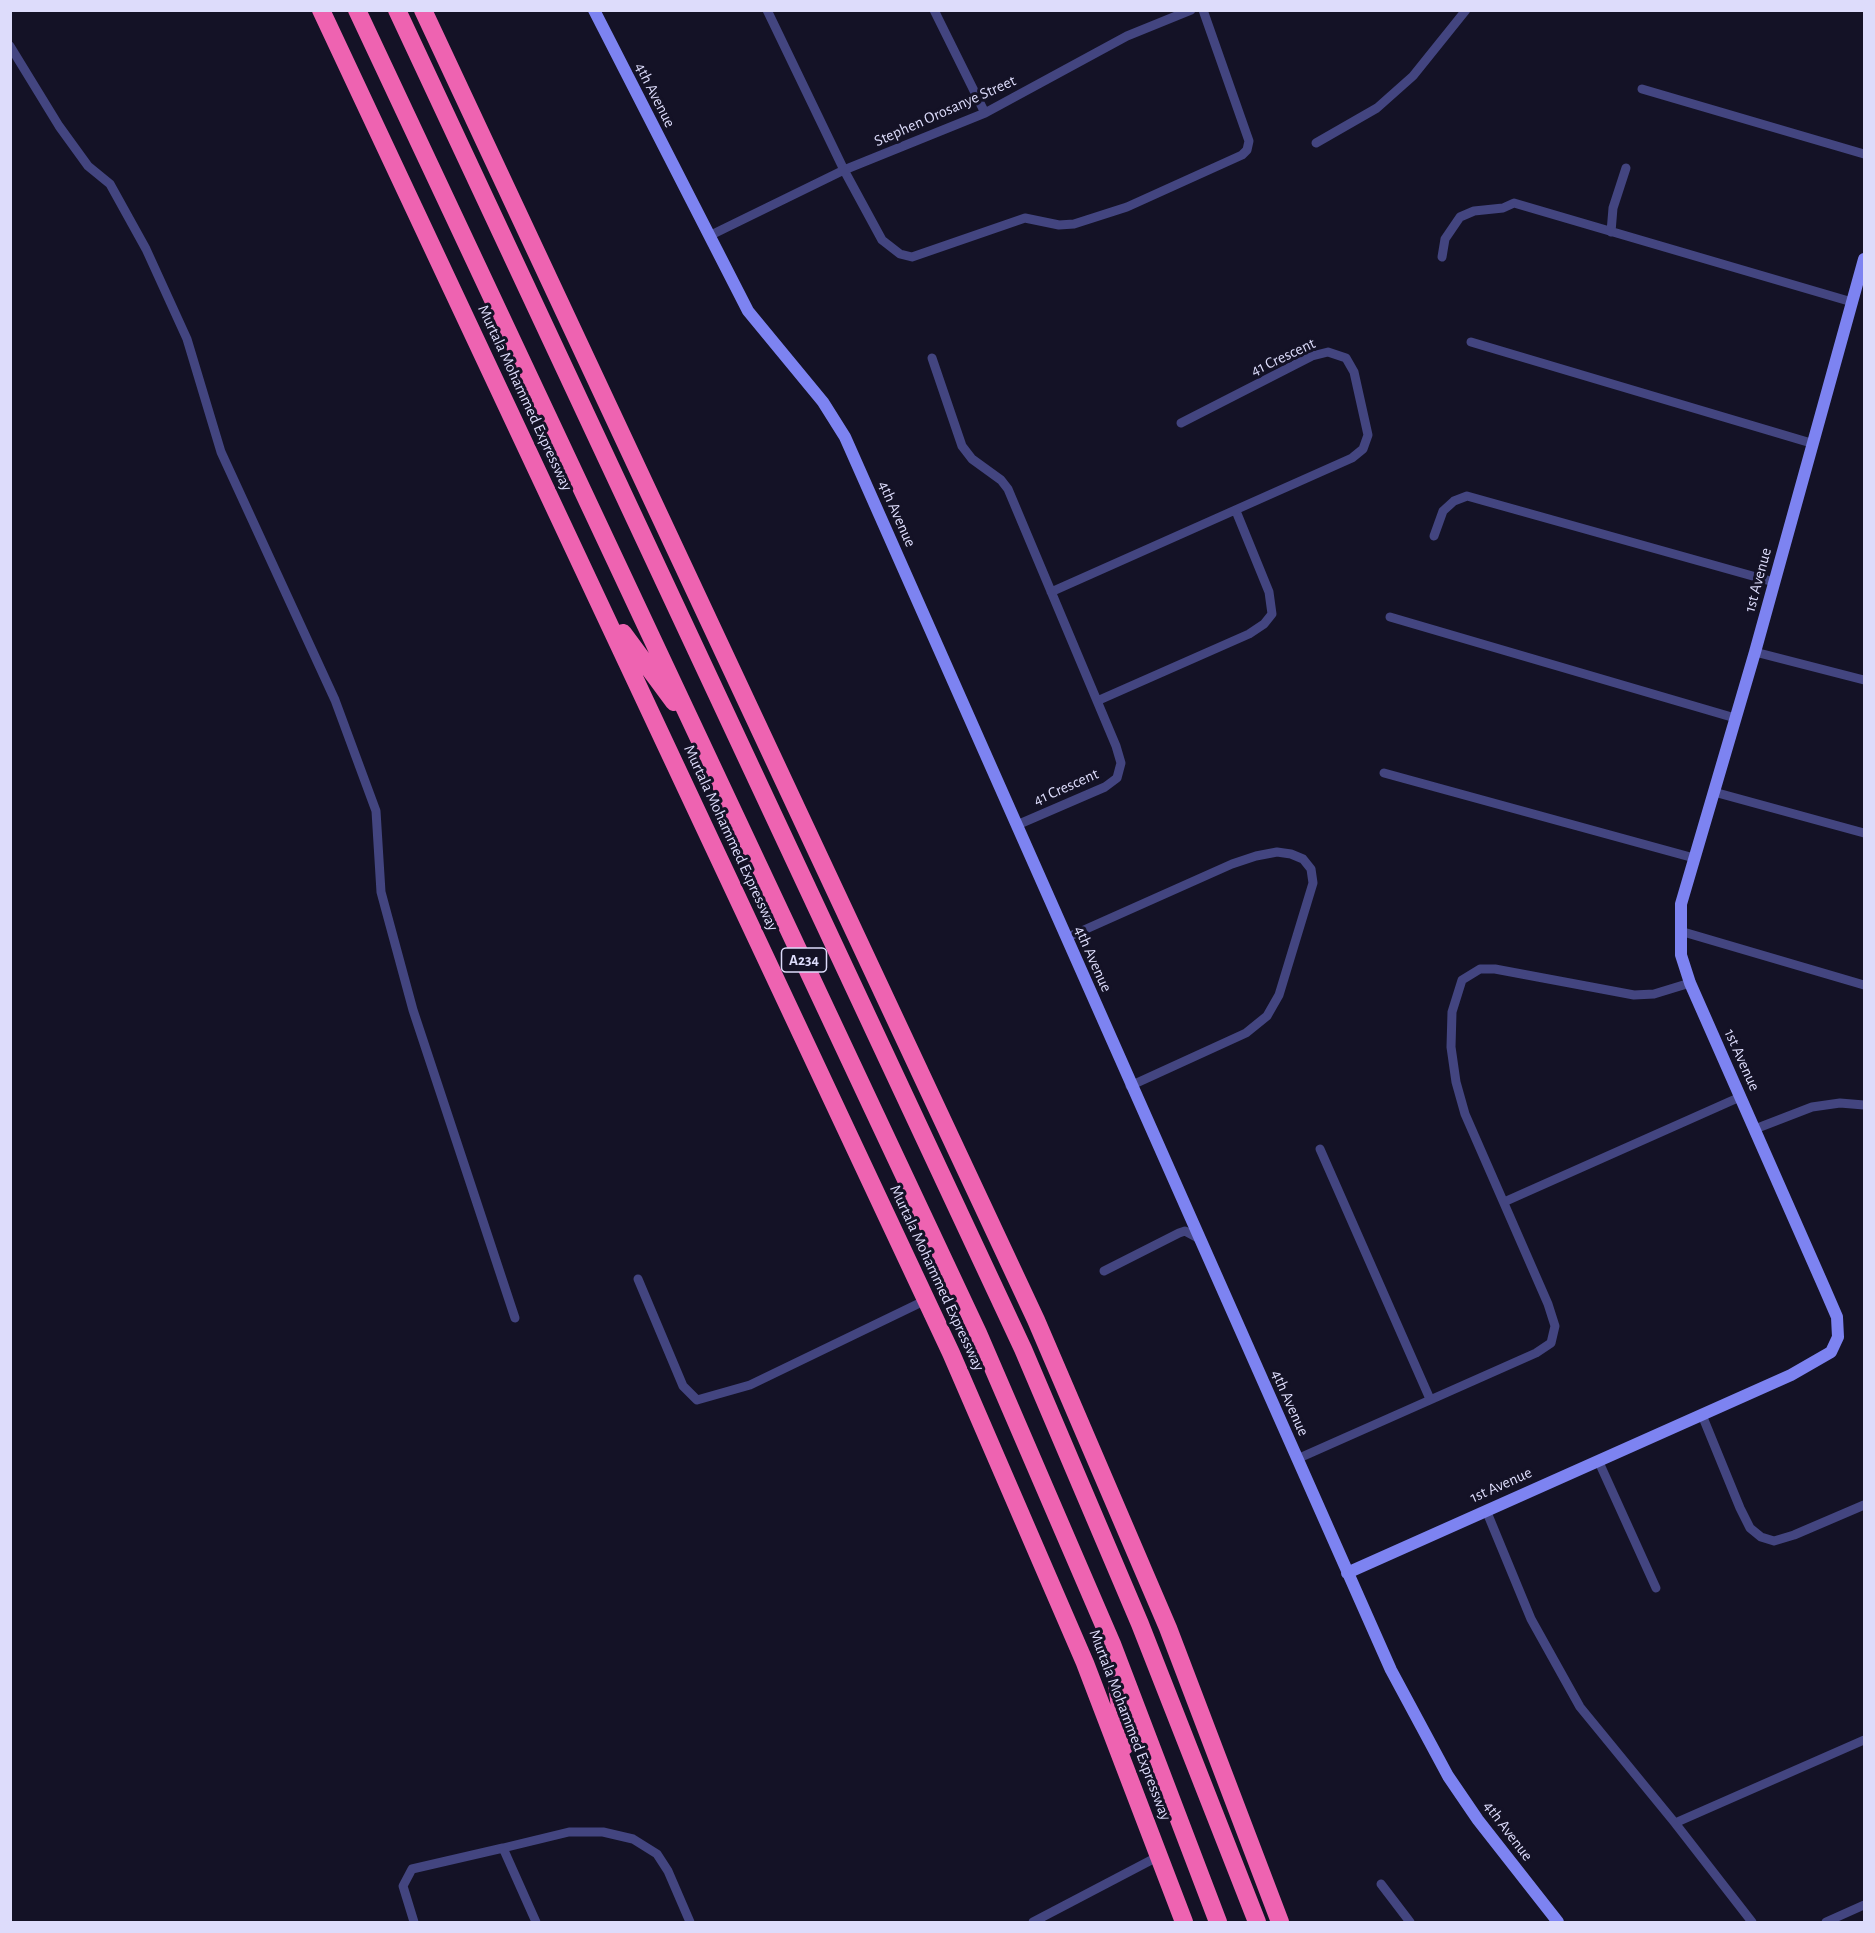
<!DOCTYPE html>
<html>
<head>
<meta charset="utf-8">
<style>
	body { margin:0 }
	#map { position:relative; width:1875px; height:1933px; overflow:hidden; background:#141226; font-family:"Alegreya Sans",sans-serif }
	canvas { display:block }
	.frame { position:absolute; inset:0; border:12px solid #dddcfb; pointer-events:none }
</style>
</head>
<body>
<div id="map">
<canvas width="1875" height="1933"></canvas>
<div class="frame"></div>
</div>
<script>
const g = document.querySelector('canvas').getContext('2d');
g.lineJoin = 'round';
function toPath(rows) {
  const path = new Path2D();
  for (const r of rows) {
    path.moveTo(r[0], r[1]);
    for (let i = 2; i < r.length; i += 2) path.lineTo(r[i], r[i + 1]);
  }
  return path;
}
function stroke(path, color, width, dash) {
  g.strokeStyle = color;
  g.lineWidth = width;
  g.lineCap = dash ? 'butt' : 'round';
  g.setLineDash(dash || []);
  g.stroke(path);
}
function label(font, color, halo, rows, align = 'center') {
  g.font = font + ' "Alegreya Sans",sans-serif';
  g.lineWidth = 6;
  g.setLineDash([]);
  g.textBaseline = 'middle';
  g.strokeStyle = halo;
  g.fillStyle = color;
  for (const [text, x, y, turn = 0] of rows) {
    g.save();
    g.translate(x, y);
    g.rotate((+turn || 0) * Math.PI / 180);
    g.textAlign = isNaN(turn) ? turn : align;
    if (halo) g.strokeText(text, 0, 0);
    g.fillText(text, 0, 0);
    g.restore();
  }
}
const street = toPath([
	[767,10,844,170,882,240,900,254,912,257,1025,218,1059,225,1074,224,1127,207,1242,155,1247,150,1249,141,1203,10],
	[934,10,985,113],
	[10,46,59,126,88,166,110,184,146,249,187,339,221,452,335,700,376,811,381,892,413,1010,515,1318],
	[1642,89,1864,154],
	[1316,143,1377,108,1413,76,1466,10],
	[1611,232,1613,208,1626,168],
	[709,236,844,170,985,113,1127,36,1191,10],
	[1442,257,1445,239,1460,217,1474,211,1503,208,1514,203,1852,302],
	[1471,342,1811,443],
	[932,358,962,446,972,459,1001,480,1008,489,1116,746,1121,763,1117,778,1105,787,1017,825],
	[1434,536,1443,511,1454,501,1467,496,1774,582],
	[1051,592,1352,458,1363,449,1368,435,1354,372,1346,358,1328,352,1312,356,1181,423],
	[1390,617,1735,718],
	[1755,652,1864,680],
	[1097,701,1249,634,1264,624,1272,614,1269,592,1236,511],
	[1384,773,1694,858],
	[1714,792,1864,833],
	[1680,931,1864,985],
	[1066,938,1232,864,1256,856,1277,852,1291,854,1303,859,1311,869,1313,883,1279,995,1267,1016,1246,1033,1130,1086],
	[1755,1129,1812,1107,1840,1103,1864,1105],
	[1320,1149,1430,1399],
	[1504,1202,1740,1097],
	[1104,1271,1179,1233,1185,1231,1198,1238],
	[638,1279,683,1386,697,1400,750,1385,926,1300],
	[1702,1415,1740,1508,1750,1528,1761,1537,1774,1541,1794,1535,1864,1505],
	[1297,1459,1536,1353,1551,1343,1555,1326,1548,1304,1465,1114,1456,1082,1451,1047,1452,1012,1462,980,1480,969,1495,969,1634,995,1654,994,1690,983],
	[1598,1460,1656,1588],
	[1486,1510,1531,1619,1580,1707,1675,1823,1752,1922],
	[1675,1823,1864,1740],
	[503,1848,569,1832,603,1832,633,1839,657,1854,668,1871,690,1922],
	[1381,1884,1410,1922],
	[414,1922,403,1886,412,1869,503,1848,536,1922],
	[1033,1922,1159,1856],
	[1826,1922,1864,1905]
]);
const secondary = toPath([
	[594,10,748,311,823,402,845,437,1391,1670,1448,1776,1478,1820,1558,1922],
	[1347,1573,1791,1375,1831,1352,1838,1337,1837,1317,1824,1287,1690,983,1681,955,1681,904,1755,652,1864,259]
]);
const highway = toPath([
	[321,10,951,1353,1085,1663,1184,1922],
	[357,10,978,1333,1112,1644,1218,1922],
	[397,10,1023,1349,1140,1624,1257,1922],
	[423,10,1036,1320,1168,1628,1280,1922],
	[623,633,674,702],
	[1115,1669,1125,1746]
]);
const shields = [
	[804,960,45]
];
const shieldNames = [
	["A234",804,960]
];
const streetNames = [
	["4th Avenue",655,95,63],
	["Stephen Orosanye Street",945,111,-24],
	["41 Crescent",1283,357,-25],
	["Murtala Mohammed Expressway",525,398,65],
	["4th Avenue",897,514,66],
	["1st Avenue",1758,580,-75],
	["41 Crescent",1066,787,-24],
	["Murtala Mohammed Expressway",731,838,65],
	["4th Avenue",1093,959,66],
	["1st Avenue",1742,1060,66],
	["Murtala Mohammed Expressway",937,1278,65],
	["4th Avenue",1290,1403,66],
	["1st Avenue",1501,1485,-24],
	["Murtala Mohammed Expressway",1130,1725,69],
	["4th Avenue",1508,1831,53]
];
stroke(street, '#434580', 9);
stroke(secondary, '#7d83f1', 12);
stroke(highway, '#ee63b1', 18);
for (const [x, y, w] of shields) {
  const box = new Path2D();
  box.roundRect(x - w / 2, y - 12, w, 24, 4.5);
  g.fillStyle = '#141226';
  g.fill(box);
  stroke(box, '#dddcfb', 1.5);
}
label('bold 15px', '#dddcfb', null, shieldNames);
label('16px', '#dddcfb', '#141226', streetNames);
</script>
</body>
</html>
